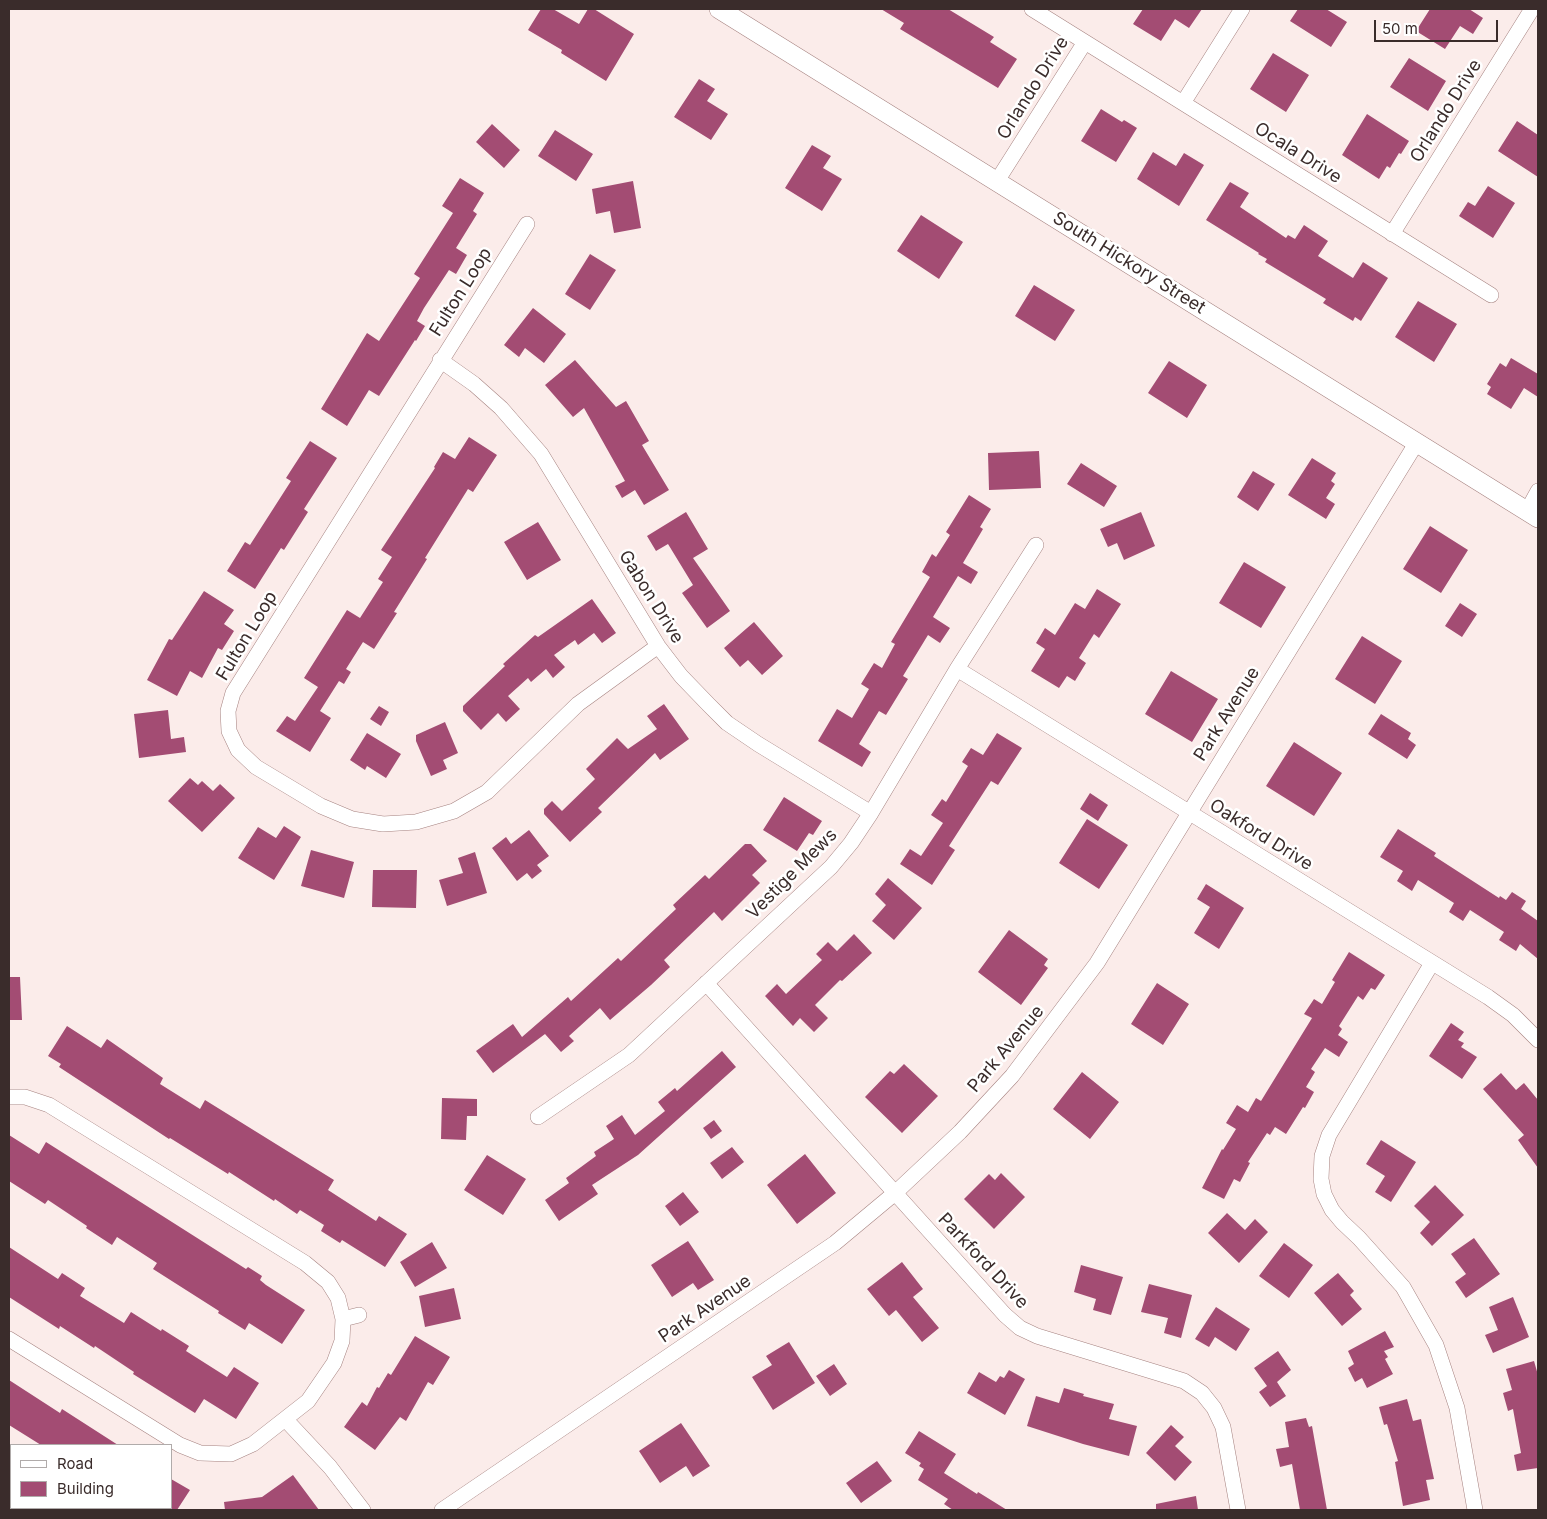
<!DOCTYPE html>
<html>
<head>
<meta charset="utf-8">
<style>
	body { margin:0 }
	#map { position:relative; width:1547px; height:1519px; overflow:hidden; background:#fbecea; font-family:Inter,sans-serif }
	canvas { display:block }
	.frame { position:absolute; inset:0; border:10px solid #3a2c2b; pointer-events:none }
	.legend { position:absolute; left:10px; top:1444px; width:162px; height:65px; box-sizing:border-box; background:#fff; border:1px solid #b0abaa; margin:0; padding:6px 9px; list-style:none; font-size:15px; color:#3a2c2b }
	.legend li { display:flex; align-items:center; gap:10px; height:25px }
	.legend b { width:25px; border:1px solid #b0abaa }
	.scale { position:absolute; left:1374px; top:20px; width:124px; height:22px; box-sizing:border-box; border:2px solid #3a2c2b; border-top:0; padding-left:6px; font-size:15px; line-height:18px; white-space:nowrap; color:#3a2c2b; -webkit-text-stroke:4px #fff; paint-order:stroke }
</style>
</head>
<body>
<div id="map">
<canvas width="1547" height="1519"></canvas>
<div class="frame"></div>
<ul class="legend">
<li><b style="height:6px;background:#fff"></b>Road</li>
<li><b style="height:14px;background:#a34c73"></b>Building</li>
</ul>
<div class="scale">50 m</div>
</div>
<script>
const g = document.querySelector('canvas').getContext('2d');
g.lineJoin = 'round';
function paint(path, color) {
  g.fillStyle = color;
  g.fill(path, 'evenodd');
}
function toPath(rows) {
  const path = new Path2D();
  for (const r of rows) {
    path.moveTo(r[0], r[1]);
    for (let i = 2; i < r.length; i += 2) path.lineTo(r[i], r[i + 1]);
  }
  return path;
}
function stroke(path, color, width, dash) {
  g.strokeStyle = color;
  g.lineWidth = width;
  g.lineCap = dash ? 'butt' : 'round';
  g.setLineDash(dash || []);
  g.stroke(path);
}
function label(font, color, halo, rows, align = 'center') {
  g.font = font + ' Inter,sans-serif';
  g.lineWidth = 5;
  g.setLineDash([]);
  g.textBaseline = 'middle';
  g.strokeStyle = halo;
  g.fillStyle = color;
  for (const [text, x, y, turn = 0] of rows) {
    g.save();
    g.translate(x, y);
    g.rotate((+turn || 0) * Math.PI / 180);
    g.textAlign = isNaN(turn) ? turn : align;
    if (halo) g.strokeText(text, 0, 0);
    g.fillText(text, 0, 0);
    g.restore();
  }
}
const building = toPath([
	[541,9,553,9,579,24,588,9,594,9,634,34,606,81,561,53,562,50,528,30],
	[881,9,948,9,994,37,990,42,1017,59,998,88,900,29,904,23],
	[1143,9,1202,9,1189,28,1175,19,1161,41,1133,24],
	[1298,9,1326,9,1347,22,1331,47,1290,21],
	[1430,9,1469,9,1483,18,1473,34,1460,26,1445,49,1416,31],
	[1273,53,1309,75,1286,112,1250,89],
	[1409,58,1446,81,1428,111,1390,87],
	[699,79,715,89,707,101,728,114,711,140,674,117],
	[1101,109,1122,122,1124,120,1137,128,1116,162,1081,141],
	[1367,114,1409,141,1401,154,1399,153,1390,168,1387,166,1379,179,1342,155],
	[1517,121,1538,135,1538,177,1498,151],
	[492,124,520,150,504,168,476,142],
	[555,130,593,154,576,181,538,156],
	[812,145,831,156,823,168,842,179,822,211,785,188],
	[1153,152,1176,166,1184,153,1204,165,1179,206,1137,179],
	[460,178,484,193,473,211,477,214,456,248,467,255,456,274,449,270,424,308,417,321,425,326,416,341,415,340,379,396,369,390,347,426,321,409,367,333,379,341,420,278,414,274,453,213,442,206],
	[633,181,641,228,614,233,610,211,596,214,592,189],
	[1230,182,1249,193,1240,207,1286,238,1288,235,1295,239,1304,225,1328,241,1318,256,1353,278,1363,262,1388,278,1361,321,1355,317,1353,321,1323,303,1326,299,1265,262,1267,259,1258,254,1259,253,1206,220],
	[1488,186,1515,203,1493,238,1459,216,1468,202,1475,206],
	[921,215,963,242,939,279,897,251],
	[590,254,616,270,590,310,565,294],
	[1034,285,1075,310,1055,341,1015,316],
	[1418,301,1457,324,1434,362,1395,337],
	[533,308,566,334,544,363,525,348,519,357,504,345],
	[1511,358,1538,374,1538,397,1524,388,1511,409,1487,394,1491,387,1487,384,1500,363,1506,367],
	[575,360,616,407,626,401,649,441,642,445,669,490,644,505,635,490,622,498,615,486,625,481,584,408,573,417,545,385],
	[1169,361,1207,385,1187,418,1148,393],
	[469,437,497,455,473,492,468,489,425,558,427,559,394,612,397,613,374,649,363,642,346,669,351,672,344,684,339,681,320,711,331,718,310,752,276,731,287,716,295,721,318,687,304,678,347,610,360,618,383,582,378,579,392,557,381,550,435,468,434,467,443,452,455,459],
	[310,441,337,458,304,509,308,512,284,550,281,548,255,589,227,571,245,542,250,545,291,481,286,478],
	[1039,451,1041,488,989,490,988,453],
	[1312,458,1336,473,1331,481,1335,484,1326,498,1335,504,1326,519,1288,495],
	[1081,463,1117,486,1104,507,1067,484],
	[1253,471,1275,484,1258,511,1237,497],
	[969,495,991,509,980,527,983,529,963,563,978,572,971,584,958,576,933,617,950,628,940,643,928,635,903,676,908,679,886,715,879,711,859,744,871,752,862,767,818,741,837,709,852,718,869,689,861,684,874,663,882,668,895,644,891,642,930,577,922,572,932,554,936,557,950,535,946,532],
	[686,512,708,549,693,558,730,611,707,628,682,593,693,585,668,544,656,551,647,536],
	[1141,512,1155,546,1124,560,1117,543,1108,547,1100,529],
	[538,522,561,560,527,580,504,542],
	[1430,526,1468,550,1441,593,1403,569],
	[1244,562,1286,587,1261,628,1219,603],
	[1097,589,1121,604,1099,638,1094,634,1079,658,1086,663,1075,681,1067,676,1059,688,1031,671,1045,649,1036,643,1045,628,1055,635,1075,603,1085,609],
	[204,591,234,610,224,624,234,631,222,650,218,648,202,678,190,671,177,696,147,680,169,639,172,640],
	[592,599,616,633,602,643,594,633,578,645,575,640,554,655,565,667,553,678,546,669,531,682,528,678,508,696,520,709,506,722,498,713,481,730,463,711,463,706,505,666,503,664,535,635,538,637],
	[1460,603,1477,614,1462,637,1445,626],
	[754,622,783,656,762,675,748,660,740,667,724,648],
	[1362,636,1402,661,1375,704,1335,679],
	[1171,671,1218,699,1192,742,1145,714],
	[664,704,689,739,660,760,655,753,598,808,602,812,570,842,544,814,544,809,552,801,562,811,595,779,586,769,617,738,628,749,657,729,647,716],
	[379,706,389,712,381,726,370,719],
	[168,710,171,739,184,737,186,752,139,758,134,714],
	[1381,714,1411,733,1408,739,1416,745,1407,759,1368,734],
	[445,722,458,753,443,760,447,769,431,776,416,741,416,735],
	[367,733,401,754,386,778,367,766,365,770,350,760],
	[997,733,1022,748,998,785,991,781,949,846,955,850,932,885,900,864,910,849,921,856,943,823,931,815,942,799,946,802,968,766,962,762,971,748,983,755],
	[1294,742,1342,773,1314,816,1266,786],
	[190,778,198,785,202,781,213,791,220,784,235,798,202,832,168,801],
	[1090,793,1108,805,1098,821,1080,809],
	[784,797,822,821,813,835,809,833,797,851,763,830],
	[1087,819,1128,845,1099,889,1059,863],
	[284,826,301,837,274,880,238,858,258,827,276,838],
	[1398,829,1436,853,1434,856,1499,898,1500,896,1506,900,1512,892,1526,901,1521,909,1538,921,1538,959,1520,944,1516,951,1499,940,1504,932,1470,910,1463,921,1449,912,1454,903,1418,880,1412,891,1397,881,1403,871,1380,857],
	[529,830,549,856,537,865,542,871,532,879,527,873,517,881,492,848,506,837,511,844],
	[745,844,751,844,767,861,752,875,760,883,722,921,714,912,664,960,670,967,651,985,610,1020,600,1008,569,1036,574,1041,561,1052,545,1034,493,1073,476,1051,513,1024,522,1037,568,997,571,1001,618,958,621,961,676,909,673,905,705,875,709,879],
	[311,850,354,862,344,898,301,886],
	[475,852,487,893,447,906,439,880,463,873,458,858],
	[373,870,417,870,416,908,372,907],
	[888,878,922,908,894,940,872,921,886,905,875,894],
	[1206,884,1244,908,1219,949,1194,933,1210,907,1197,899],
	[1009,930,1048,959,1044,965,1048,968,1021,1005,978,972],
	[854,934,872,953,842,981,840,980,815,1005,828,1018,814,1032,800,1018,793,1026,765,996,777,984,786,994,822,960,816,954,828,942,837,951],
	[1349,952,1385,975,1375,990,1371,988,1363,1000,1358,996,1339,1026,1342,1029,1338,1035,1348,1042,1339,1057,1325,1048,1311,1069,1315,1072,1306,1087,1314,1092,1305,1108,1303,1107,1286,1134,1275,1127,1270,1135,1267,1133,1248,1162,1250,1163,1240,1182,1234,1179,1224,1199,1202,1188,1222,1149,1223,1150,1236,1129,1226,1123,1237,1105,1248,1112,1256,1098,1261,1101,1312,1018,1304,1014,1314,999,1322,1004,1335,982,1332,980],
	[9,977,20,977,22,1020,9,1020],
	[1157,983,1189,1004,1163,1045,1131,1024],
	[1451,1023,1464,1032,1458,1040,1464,1043,1461,1047,1477,1057,1462,1079,1429,1056],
	[67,1026,101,1048,107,1039,163,1078,160,1084,200,1109,205,1100,334,1180,328,1190,376,1221,379,1216,407,1234,385,1267,342,1240,340,1243,321,1231,324,1225,300,1210,297,1214,275,1199,274,1201,229,1172,228,1174,170,1138,169,1139,59,1067,61,1064,48,1056],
	[722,1051,736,1067,638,1155,592,1185,598,1194,559,1221,545,1200,569,1183,566,1178,596,1156,594,1152,614,1139,606,1126,622,1115,635,1135,665,1111,658,1102,675,1088,677,1091],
	[904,1064,938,1096,902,1133,865,1097,890,1071,894,1074],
	[1082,1072,1119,1102,1090,1139,1053,1109],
	[1501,1073,1516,1090,1524,1083,1538,1100,1538,1168,1518,1140,1524,1135,1483,1089],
	[442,1098,477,1099,477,1116,467,1116,466,1140,441,1139],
	[714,1120,722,1131,711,1139,703,1128],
	[9,1135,39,1154,46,1142,246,1269,248,1267,262,1276,260,1280,266,1285,305,1310,282,1344,249,1323,245,1330,218,1313,219,1311,153,1269,157,1263,117,1237,112,1245,86,1228,87,1226,48,1200,45,1204,9,1181],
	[1381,1140,1416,1162,1391,1202,1375,1192,1385,1176,1366,1164],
	[732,1147,744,1162,722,1179,710,1163],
	[805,1154,836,1193,797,1224,767,1185],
	[487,1155,526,1179,503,1215,464,1190],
	[1001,1173,1025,1197,994,1229,964,1199,989,1174,995,1180],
	[1435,1185,1464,1215,1432,1246,1420,1233,1430,1222,1414,1206],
	[683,1192,699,1212,680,1226,665,1206],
	[1227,1213,1245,1230,1255,1219,1268,1232,1239,1263,1208,1233],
	[1474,1238,1500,1274,1466,1298,1455,1282,1466,1274,1451,1254],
	[688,1241,714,1280,698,1290,693,1283,672,1297,651,1265],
	[432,1242,447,1268,415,1287,400,1262],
	[1284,1243,1313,1265,1289,1298,1259,1276],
	[9,1247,58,1279,62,1273,85,1288,80,1296,124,1323,131,1312,161,1331,162,1329,189,1346,186,1351,227,1377,234,1367,259,1383,236,1419,204,1399,195,1413,133,1374,134,1372,95,1346,94,1348,60,1326,59,1329,9,1297],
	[902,1262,923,1289,913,1297,939,1328,922,1342,896,1310,889,1316,867,1289],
	[1081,1265,1123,1277,1111,1315,1093,1310,1096,1299,1074,1292],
	[1338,1273,1354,1291,1350,1295,1362,1309,1342,1326,1314,1293],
	[1149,1284,1192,1295,1181,1338,1164,1333,1168,1318,1141,1312],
	[454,1288,461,1319,425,1327,419,1296],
	[1513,1297,1529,1337,1493,1353,1485,1335,1498,1330,1489,1307],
	[1216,1307,1250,1329,1236,1351,1215,1337,1209,1347,1195,1339],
	[1385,1331,1394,1347,1384,1351,1388,1357,1385,1359,1393,1374,1367,1388,1362,1378,1355,1382,1348,1368,1354,1364,1348,1351],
	[415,1336,450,1357,433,1385,428,1382,406,1421,400,1417,375,1450,344,1427,362,1402,367,1406,377,1387,379,1388,388,1373,391,1375],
	[789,1342,815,1383,773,1410,752,1377,772,1365,766,1356],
	[1278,1351,1291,1370,1277,1382,1286,1396,1270,1407,1259,1392,1267,1386,1254,1368],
	[1534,1361,1538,1375,1538,1468,1517,1471,1514,1455,1521,1453,1513,1409,1508,1411,1503,1393,1512,1390,1506,1369],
	[834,1364,847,1384,830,1396,816,1376],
	[1009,1370,1025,1379,1005,1415,967,1393,979,1372,996,1382,1000,1376,1004,1378],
	[9,1380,60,1413,62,1409,118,1445,41,1445,9,1425],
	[1064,1388,1084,1394,1083,1396,1114,1404,1109,1419,1137,1426,1129,1456,1083,1444,1027,1426,1036,1396,1059,1403],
	[1407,1399,1413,1421,1421,1419,1434,1479,1426,1480,1430,1500,1403,1506,1395,1462,1398,1461,1387,1424,1384,1425,1379,1407],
	[1306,1418,1309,1427,1312,1426,1327,1510,1300,1510,1292,1464,1280,1467,1276,1449,1289,1447,1285,1422],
	[681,1423,710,1466,693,1477,686,1466,660,1483,639,1451],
	[1171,1425,1184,1437,1175,1446,1192,1462,1175,1481,1146,1453],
	[919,1431,956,1454,944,1473,977,1494,978,1492,1007,1510,953,1510,944,1504,948,1499,918,1480,924,1469,919,1466,921,1463,905,1453],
	[877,1461,892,1481,861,1503,846,1483],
	[293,1475,319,1510,225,1510,224,1502,262,1497],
	[171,1479,190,1490,177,1510,171,1510],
	[1196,1496,1198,1510,1156,1510,1156,1504]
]);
const minor = toPath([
	[1085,42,1491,295],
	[1183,103,1242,9],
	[997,181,1085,42,1032,9],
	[527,224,233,693,228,711,229,731,238,750,256,767,321,806,352,819,383,824,416,822,454,811,487,792,578,704,658,646],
	[1392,234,1532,9],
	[440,360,474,384,501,408,541,454,658,646,681,676,708,704,727,723,758,744,871,813],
	[1527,511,1538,491],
	[957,669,1488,997,1513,1015,1538,1040],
	[1432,963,1329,1135,1322,1156,1321,1179,1324,1194,1332,1210,1342,1222,1359,1238,1403,1287,1436,1345,1457,1408,1475,1510],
	[706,983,1005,1315,1020,1328,1037,1336,1184,1381,1202,1393,1214,1408,1223,1427,1238,1510],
	[9,1097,25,1097,49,1105,305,1263,328,1282,338,1298,343,1319,342,1341,334,1363,308,1401,253,1444,231,1454,200,1453,180,1445,9,1339],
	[538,1117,629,1055,831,867,851,843,871,813,957,669,1036,545],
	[343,1319,359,1315],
	[286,1420,330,1467,363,1510],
	[442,1510,835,1243,895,1193,960,1132,1012,1076,1097,963,1417,442]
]);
const tertiary = toPath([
	[719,9,1538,518]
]);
const streetNames = [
	["Orlando Drive",1033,88,-58],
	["Orlando Drive",1446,111,-58],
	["Ocala Drive",1298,153,32],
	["South Hickory Street",1129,263,32],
	["Fulton Loop",461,292,-58],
	["Gabon Drive",651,597,58],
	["Fulton Loop",247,636,-59],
	["Park Avenue",1227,714,-58],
	["Oakford Drive",1261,835,32],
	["Vestige Mews",792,874,-45],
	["Park Avenue",1006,1049,-50],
	["Parkford Drive",983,1261,47],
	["Park Avenue",705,1309,-34]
];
paint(building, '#a34c73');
stroke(minor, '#a68381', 16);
stroke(tertiary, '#a68381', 20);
stroke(minor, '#fff', 15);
stroke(tertiary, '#fff', 19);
label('18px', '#3a2c2b', '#fff', streetNames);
</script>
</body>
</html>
